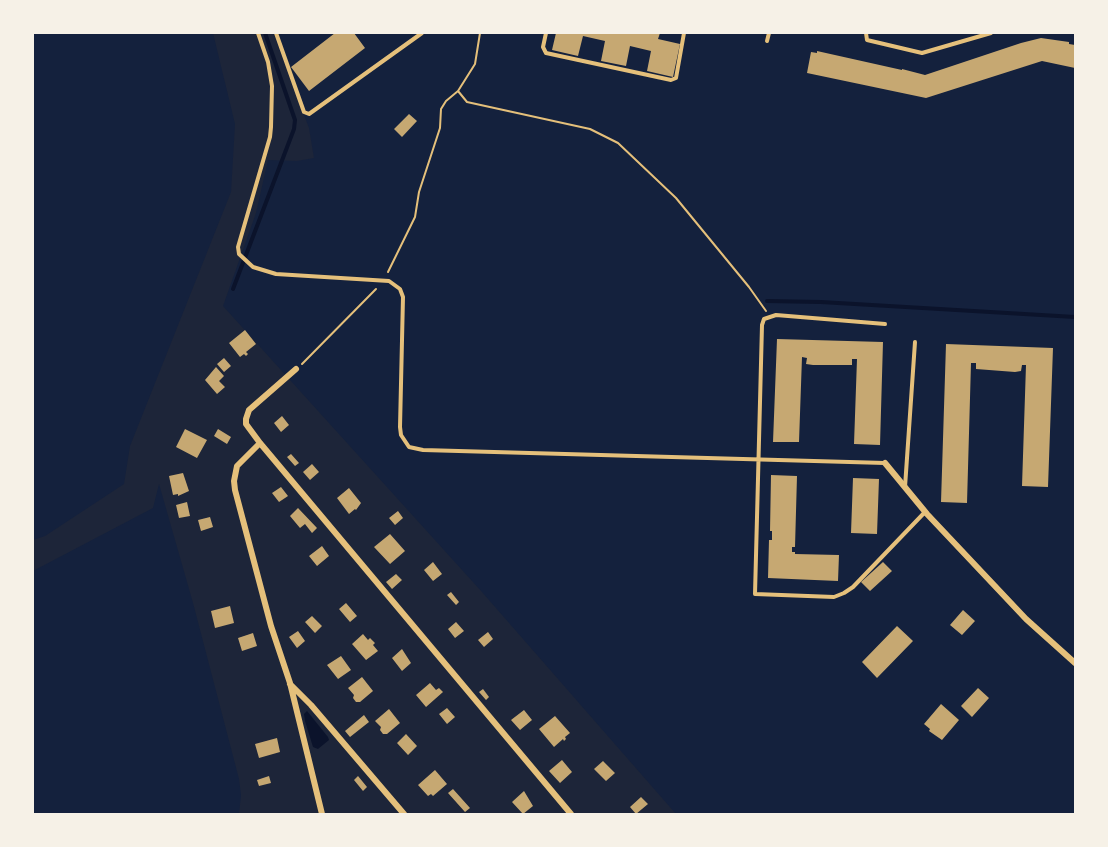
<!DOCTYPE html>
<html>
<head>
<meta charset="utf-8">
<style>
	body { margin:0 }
	#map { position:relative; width:1108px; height:847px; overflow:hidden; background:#14213d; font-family:"PT Serif",serif }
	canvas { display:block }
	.frame { position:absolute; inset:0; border:34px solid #f6f1e7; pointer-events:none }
</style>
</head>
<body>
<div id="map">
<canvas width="1108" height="847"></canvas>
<div class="frame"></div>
</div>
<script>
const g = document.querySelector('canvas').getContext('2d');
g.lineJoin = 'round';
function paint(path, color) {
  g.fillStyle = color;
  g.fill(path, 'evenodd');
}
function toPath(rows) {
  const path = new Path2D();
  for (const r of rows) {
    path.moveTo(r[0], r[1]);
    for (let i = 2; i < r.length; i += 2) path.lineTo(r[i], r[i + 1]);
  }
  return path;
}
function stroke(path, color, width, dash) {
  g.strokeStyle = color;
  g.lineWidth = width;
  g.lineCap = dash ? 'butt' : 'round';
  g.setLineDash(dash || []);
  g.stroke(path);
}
const green = toPath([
	[213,33,273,33,309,128,314,158,297,161,268,160,256,213,223,306,482,592,676,814,239,814,241,795,239,779,193,603,159,484,153,508,33,571,33,540,45,536,124,484,130,446,231,192,235,124]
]);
const water = toPath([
	[307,711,328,737,329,740,318,749,313,747,305,721,304,714]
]);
const stream = toPath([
	[233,289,294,129,295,120,265,33],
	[767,301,821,302,1075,317]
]);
const building = toPath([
	[335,33,354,33,365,48,309,91,291,67],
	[556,33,660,33,658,39,680,44,673,77,647,71,651,51,630,46,626,66,601,61,605,41,583,36,578,56,552,50],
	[1041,38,1069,42,1069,44,1075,45,1075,68,1042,61,926,98,807,73,811,52,817,53,817,51,902,70,902,69,925,75,1021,43],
	[409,114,417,121,402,137,394,129],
	[245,330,256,344,246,352,248,354,246,356,244,354,240,357,229,343],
	[777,339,883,342,880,445,854,444,857,359,852,359,852,365,813,365,806,364,807,358,802,357,799,442,773,442],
	[946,344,1053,348,1048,487,1022,486,1026,365,1022,365,1021,371,1015,372,976,369,976,363,971,363,967,503,941,502],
	[224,358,231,366,224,372,217,364],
	[216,367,224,376,219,381,225,387,217,394,205,380],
	[282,416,289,425,281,432,274,423],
	[185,429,207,440,197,458,176,447],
	[218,429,231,437,227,444,214,436],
	[291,454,299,463,295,466,287,457],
	[312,464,319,472,310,480,303,472],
	[183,473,189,491,178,496,178,494,173,495,169,476],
	[771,475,797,476,795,547,792,547,792,552,795,552,795,554,839,555,838,581,768,578,769,540,772,540,772,531,770,531],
	[853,478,879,479,877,534,851,533],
	[281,487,288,496,279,502,272,493],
	[349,488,361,503,356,510,355,509,349,514,337,498],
	[187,502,190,516,179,518,176,505],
	[298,508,317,528,312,533,305,524,300,528,290,516],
	[398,511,403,518,395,525,389,518],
	[210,517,213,527,201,531,198,520],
	[390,534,405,551,390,564,374,547],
	[322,546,329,556,317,566,309,556],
	[433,562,442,574,433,581,424,570],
	[883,562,892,571,870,591,861,582],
	[396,574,402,580,392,589,386,582],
	[451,592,459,602,456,605,447,595],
	[346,603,357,616,350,622,339,609],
	[230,606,234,623,215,628,211,611],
	[963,610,975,621,962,635,950,625],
	[312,616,322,626,315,633,305,622],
	[456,622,464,631,455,638,448,629],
	[897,626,913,641,877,678,862,662],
	[298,631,305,641,297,648,289,637],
	[488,632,493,639,484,647,478,640],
	[253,633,257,646,242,651,238,638],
	[363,634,368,640,370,638,375,643,373,645,378,651,366,660,352,644],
	[402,649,411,663,402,671,392,658],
	[341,656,351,670,338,679,327,665],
	[362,677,373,691,360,702,356,702,353,698,354,695,348,688],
	[430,683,436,690,439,688,443,692,426,707,416,695],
	[978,688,989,698,972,717,961,706],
	[483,689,489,697,486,700,479,692],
	[941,704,959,720,942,740,929,731,930,729,924,724],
	[447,708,455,717,447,724,439,714],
	[389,709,400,723,387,734,383,734,380,730,381,727,375,721],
	[524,710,532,720,520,730,511,720],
	[364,715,369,722,350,737,345,731],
	[555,716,570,733,565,737,566,739,564,741,563,739,554,747,539,729],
	[406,734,417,746,408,755,397,743],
	[277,738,280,752,259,758,255,744],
	[562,760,572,772,560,783,549,771],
	[603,761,615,773,606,781,594,769],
	[435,770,447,784,433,796,431,794,428,796,418,785],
	[269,776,271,783,259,786,257,780],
	[358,776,367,787,363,791,354,780],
	[453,789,470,808,465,812,448,793],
	[524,791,533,806,523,814,512,802],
	[641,797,648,804,636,814,630,807]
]);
const path = toPath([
	[480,33,475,64,458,91,467,102,590,129,618,143,676,198,749,287,766,311],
	[388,272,415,217,419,192,440,128,441,109,446,101,458,91],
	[302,364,376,289]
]);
const service = toPath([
	[258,33,268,62,272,86,271,127,270,137,238,247,239,254,253,267,276,274,389,281,400,289,403,297,400,427,401,435,409,447,423,450,885,463],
	[276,33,304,112,309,114,422,33],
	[546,33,543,47,546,53,671,80,676,78,684,33],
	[866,33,867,40,922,53,991,33],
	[767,41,769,33],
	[885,324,776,315,764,319,762,325,755,594,834,597,844,593,853,587,925,512],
	[905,487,915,342]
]);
const minor = toPath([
	[296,369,249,410,246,419,246,424,260,443,571,814],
	[260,443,237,466,234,481,235,490,271,626,290,683,322,814],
	[885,463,927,514,1026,619,1075,663],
	[290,684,311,705,404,814]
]);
paint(green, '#1d2539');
paint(water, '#0b132b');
stroke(stream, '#0b132b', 4);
paint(building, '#c6a872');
stroke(path, '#e5c07b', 2);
stroke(service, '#e5c07b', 4);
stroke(minor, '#e5c07b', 6);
</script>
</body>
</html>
